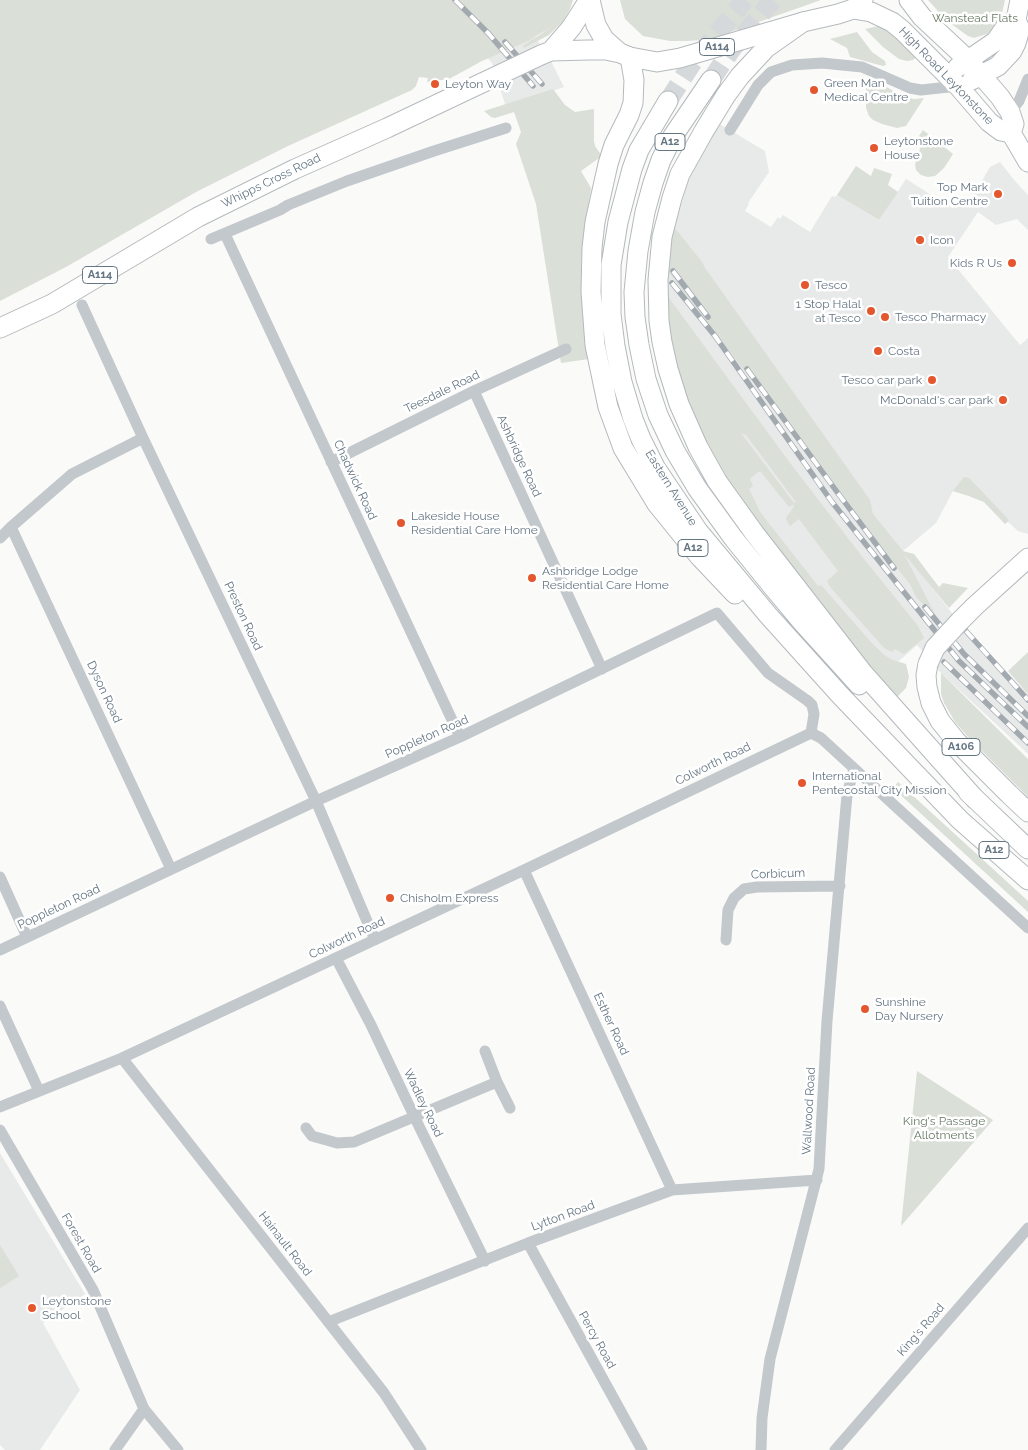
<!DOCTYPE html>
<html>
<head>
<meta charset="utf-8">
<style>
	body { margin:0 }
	canvas { display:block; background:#fafaf8 }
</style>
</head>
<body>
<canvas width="1028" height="1450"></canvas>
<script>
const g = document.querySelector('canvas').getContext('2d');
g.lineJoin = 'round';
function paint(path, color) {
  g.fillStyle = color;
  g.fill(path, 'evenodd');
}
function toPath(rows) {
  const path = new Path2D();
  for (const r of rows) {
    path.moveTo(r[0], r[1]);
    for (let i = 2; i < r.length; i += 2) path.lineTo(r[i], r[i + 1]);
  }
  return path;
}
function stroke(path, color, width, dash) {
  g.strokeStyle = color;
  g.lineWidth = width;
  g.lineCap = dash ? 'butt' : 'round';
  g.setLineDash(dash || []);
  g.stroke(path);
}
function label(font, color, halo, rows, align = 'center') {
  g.font = font + ' Raleway,sans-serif';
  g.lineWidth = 5;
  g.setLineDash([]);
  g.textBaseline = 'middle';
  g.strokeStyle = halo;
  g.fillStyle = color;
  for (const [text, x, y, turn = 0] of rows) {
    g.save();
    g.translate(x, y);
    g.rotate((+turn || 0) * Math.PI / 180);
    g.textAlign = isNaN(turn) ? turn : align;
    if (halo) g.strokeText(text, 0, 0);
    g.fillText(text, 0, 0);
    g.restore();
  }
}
const built = toPath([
	[455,22,534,35,550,59,564,87,506,107,492,63],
	[718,123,765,151,769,172,748,203,749,204,745,211,771,227,778,217,780,219,783,215,810,232,832,196,835,197,837,195,879,220,906,179,952,208,969,203,990,167,1000,162,1015,181,1028,195,1028,230,1017,219,996,225,978,212,948,257,1020,345,1028,338,1028,534,1018,531,1008,522,1005,524,984,502,969,496,953,491,936,523,903,551,951,612,1028,694,1028,754,941,673,917,645,890,669,752,520,667,315,667,270,674,227,690,177,703,148],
	[0,1153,85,1294,43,1323,80,1390,40,1450,5,1450,0,1445]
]);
const green = toPath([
	[0,0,573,0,570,9,563,21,549,35,524,48,523,46,551,27,528,41,482,61,449,79,427,82,428,78,419,77,416,86,412,90,288,146,196,192,66,267,0,301],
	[620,0,821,0,719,36,703,40,686,41,670,41,643,36,625,19],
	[928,0,1005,0,1002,13,999,22,993,30,987,34,974,38,968,36,940,16,937,10],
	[879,26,889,28,918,55,913,60,907,61,899,59,883,47,865,29],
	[857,32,872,52,885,61,886,65,883,66,850,57,847,48,830,39],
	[873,81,885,86,902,96,914,99,924,98,906,126,897,128,882,124,873,120,869,116,866,108,866,89,867,83],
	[553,89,565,105,575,112,594,109,594,141,595,146,602,156,581,171,591,188,583,241,581,269,582,295,589,359,561,363,536,204,516,144,521,132,514,112,495,118,491,117,484,111],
	[923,130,953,154,944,168,935,176,928,177,921,175,916,170,915,164,920,149,919,136],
	[856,166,871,176,874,168,892,174,888,185,898,192,879,220,837,195],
	[674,227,702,262,705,268,870,500,873,514,903,551,914,554,939,587,943,583,968,588,949,608,904,554,938,620,916,597,910,584,865,528,667,270],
	[666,294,790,463,864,559,918,626,924,638,904,654,895,649,892,652,884,648,831,588,827,581,838,571,799,519,790,526,787,521,786,518,793,508,794,504,789,507,761,472,758,472,750,479,753,486,749,489,760,512,818,586,821,585,870,641,884,655,893,660,906,664,909,677,906,688,897,697,869,671,714,466,671,365],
	[741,433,746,435,796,502,794,503],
	[964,477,969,478,1009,520,1005,524,984,502,969,496,953,491],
	[1028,652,1028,694,1008,671],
	[941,673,1028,759,1028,797,968,737,955,722,944,703,941,694],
	[898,782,1028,901,1028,912,893,788],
	[917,1071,993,1120,901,1226],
	[0,1245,19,1276,0,1288]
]);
const trunkTunnel = toPath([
	[711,80,732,49,773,0],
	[668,101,693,62,745,0]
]);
const minor = toPath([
	[1010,112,1019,101,1028,79],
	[730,130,758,85,771,72,792,65,822,63,862,67,910,88,921,90,958,86],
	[225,234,460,737],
	[211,239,280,210,288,205,347,181,434,151,506,128],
	[82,305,143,438,316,801,375,940],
	[474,391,602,669],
	[331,462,474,391,566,349],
	[11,527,171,869],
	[0,538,11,527,72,474,143,438],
	[811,733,821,738,1028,928],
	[524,870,672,1190],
	[0,877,27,937],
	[726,940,728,910,734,898,744,889,757,887,840,886],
	[0,950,316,801,460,737,717,613,768,673,808,701,812,705,814,714,811,733],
	[336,958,371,1025,414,1116,485,1261],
	[0,1006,39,1091],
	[485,1051,497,1082,510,1108],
	[122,1058,384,1393,421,1450],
	[0,1107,122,1058,524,870,811,733],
	[306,1128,312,1136,337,1143,354,1142,497,1082],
	[0,1130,93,1290,144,1409,178,1450],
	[528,1243,642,1450],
	[328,1322,528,1243,672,1190,817,1180],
	[115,1450,144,1409],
	[761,1450,762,1418,770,1359,819,1169,827,1021,847,795,854,768],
	[835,1450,1028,1228]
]);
const primary = toPath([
	[590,0,596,25,604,39,614,48,620,53,630,57,657,62,680,58,803,22,838,14,853,9,863,0],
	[909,0,922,17,968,60,1000,97,1010,112,1014,124,1011,133,1028,162],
	[853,9,871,12,892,22,902,30,958,86,989,122,1001,131,1011,133],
	[551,51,571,28,589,0],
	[541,55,551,51,588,50,606,50,620,53],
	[958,67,996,41,1007,25,1016,20],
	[972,80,998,66,1012,51,1016,43,1020,29,1016,20,1020,0],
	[0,328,52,304,198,217,295,169,387,128,484,82],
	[960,621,975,606,1028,558],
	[928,664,926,675,927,687,931,703,940,721,957,742,1009,794,1028,812]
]);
const trunk = toPath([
	[803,22,766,48,740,76,726,95,704,131,680,174,672,198,662,237,658,280,659,321,662,342,668,369,679,404,698,447,717,481,755,534,863,673,976,800],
	[630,57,634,80,633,103,629,115,614,145,608,164,595,222,592,248,591,292,595,345,608,407,623,448,657,504,699,556,735,594],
	[711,80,673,136,661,160,653,183,645,212,638,251,634,292,635,317,639,345,646,379,658,415,675,451,697,488,734,539,772,586,802,622,859,685],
	[668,101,639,150,632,169,618,222,611,265,611,314,615,346,622,382,633,419,641,439,655,467,698,531,768,615,840,695,960,820,1028,880],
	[968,792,1028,849]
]);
const rail = toPath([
	[455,0,489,34,533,86],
	[505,42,542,84],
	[673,271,708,317],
	[672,283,715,336,832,502,959,661,1028,727],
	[747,369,840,496,894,568],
	[925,607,964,654,1028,716],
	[966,631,1028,700],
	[944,662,1028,743]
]);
const primaryBridge = toPath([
	[484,82,541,55],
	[928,664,935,648,960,621]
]);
const markers = [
	[435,84,5,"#e4572e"],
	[814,90,5,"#e4572e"],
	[874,148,5,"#e4572e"],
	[998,194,5,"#e4572e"],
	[920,240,5,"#e4572e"],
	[1012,263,5,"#e4572e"],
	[805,285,5,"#e4572e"],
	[871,311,5,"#e4572e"],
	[885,317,5,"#e4572e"],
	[878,351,5,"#e4572e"],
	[932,380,5,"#e4572e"],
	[1003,400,5,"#e4572e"],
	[401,523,5,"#e4572e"],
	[532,578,5,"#e4572e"],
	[802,783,5,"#e4572e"],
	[390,898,5,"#e4572e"],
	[865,1009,5,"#e4572e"],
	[32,1308,5,"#e4572e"]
];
const shields = [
	[717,47,35],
	[670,142,30],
	[100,275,35],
	[693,548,30],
	[961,747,38],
	[994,850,30]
];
const shieldNames = [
	["A114",717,47],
	["A12",670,142],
	["A114",100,275],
	["A12",693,548],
	["A106",961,747],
	["A12",994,850]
];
const parkNames = [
	["Wanstead Flats",975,18],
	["King's Passage",944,1121],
	["Allotments",944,1135]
];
const streetNames = [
	["High Road Leytonstone",946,76,46],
	["Whipps Cross Road",271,181,-26],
	["Teesdale Road",442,392,-26],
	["Ashbridge Road",519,456,65],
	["Chadwick Road",355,480,65],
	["Eastern Avenue",671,488,58],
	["Preston Road",243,616,65],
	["Dyson Road",104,692,65],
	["Poppleton Road",427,737,-24],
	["Colworth Road",713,764,-26],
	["Corbicum",778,874,-2],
	["Poppleton Road",59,907,-25],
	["Colworth Road",347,938,-25],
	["Esther Road",611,1024,65],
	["Wadley Road",423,1103,64],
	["Wallwood Road",809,1111,-87],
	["Lytton Road",563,1216,-20],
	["Forest Road",81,1243,60],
	["Hainault Road",285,1244,52],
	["King's Road",921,1330,-49],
	["Percy Road",597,1340,61]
];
const poiNames = [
	["Green Man",824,83],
	["Medical Centre",824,97],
	["Leyton Way",445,84],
	["Leytonstone",884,141],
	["House",884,155],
	["Top Mark",988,187,"right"],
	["Tuition Centre",988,201,"right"],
	["Icon",930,240],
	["Kids R Us",1002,263,"right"],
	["Tesco",815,285],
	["1 Stop Halal",861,304,"right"],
	["at Tesco",861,318,"right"],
	["Tesco Pharmacy",895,317],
	["Costa",888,351],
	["Tesco car park",922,380,"right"],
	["McDonald's car park",993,400,"right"],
	["Lakeside House",411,516],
	["Residential Care Home",411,530],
	["Ashbridge Lodge",542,571],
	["Residential Care Home",542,585],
	["International",812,776],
	["Pentecostal City Mission",812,790],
	["Chisholm Express",400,898],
	["Sunshine",875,1002],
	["Day Nursery",875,1016],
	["Leytonstone",42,1301],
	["School",42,1315]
];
paint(built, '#e8e9e9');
paint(green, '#dadfd7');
stroke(trunkTunnel, '#d5d9db', 19, [19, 9]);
stroke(primary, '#b5babe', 21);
stroke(trunk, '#b4b9bd', 21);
stroke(minor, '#c3c8cc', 11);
stroke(primary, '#fff', 19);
stroke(trunk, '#fff', 19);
stroke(rail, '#a2aab0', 5.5);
stroke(rail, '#fff', 4, [11]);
stroke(primaryBridge, '#b5babe', 21, []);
stroke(primaryBridge, '#fff', 19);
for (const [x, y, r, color] of markers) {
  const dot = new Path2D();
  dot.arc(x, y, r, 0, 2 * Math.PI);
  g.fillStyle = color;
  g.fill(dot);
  stroke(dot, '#fff', 2);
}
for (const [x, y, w] of shields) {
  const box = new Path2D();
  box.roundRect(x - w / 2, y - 8.5, w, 17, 4);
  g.fillStyle = '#fff';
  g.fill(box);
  stroke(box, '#657683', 1);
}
label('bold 11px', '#657683', null, shieldNames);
label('12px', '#687a64', '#fff', parkNames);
label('12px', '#657683', '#fff', streetNames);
label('12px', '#657683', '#fff', poiNames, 'left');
</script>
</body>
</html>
